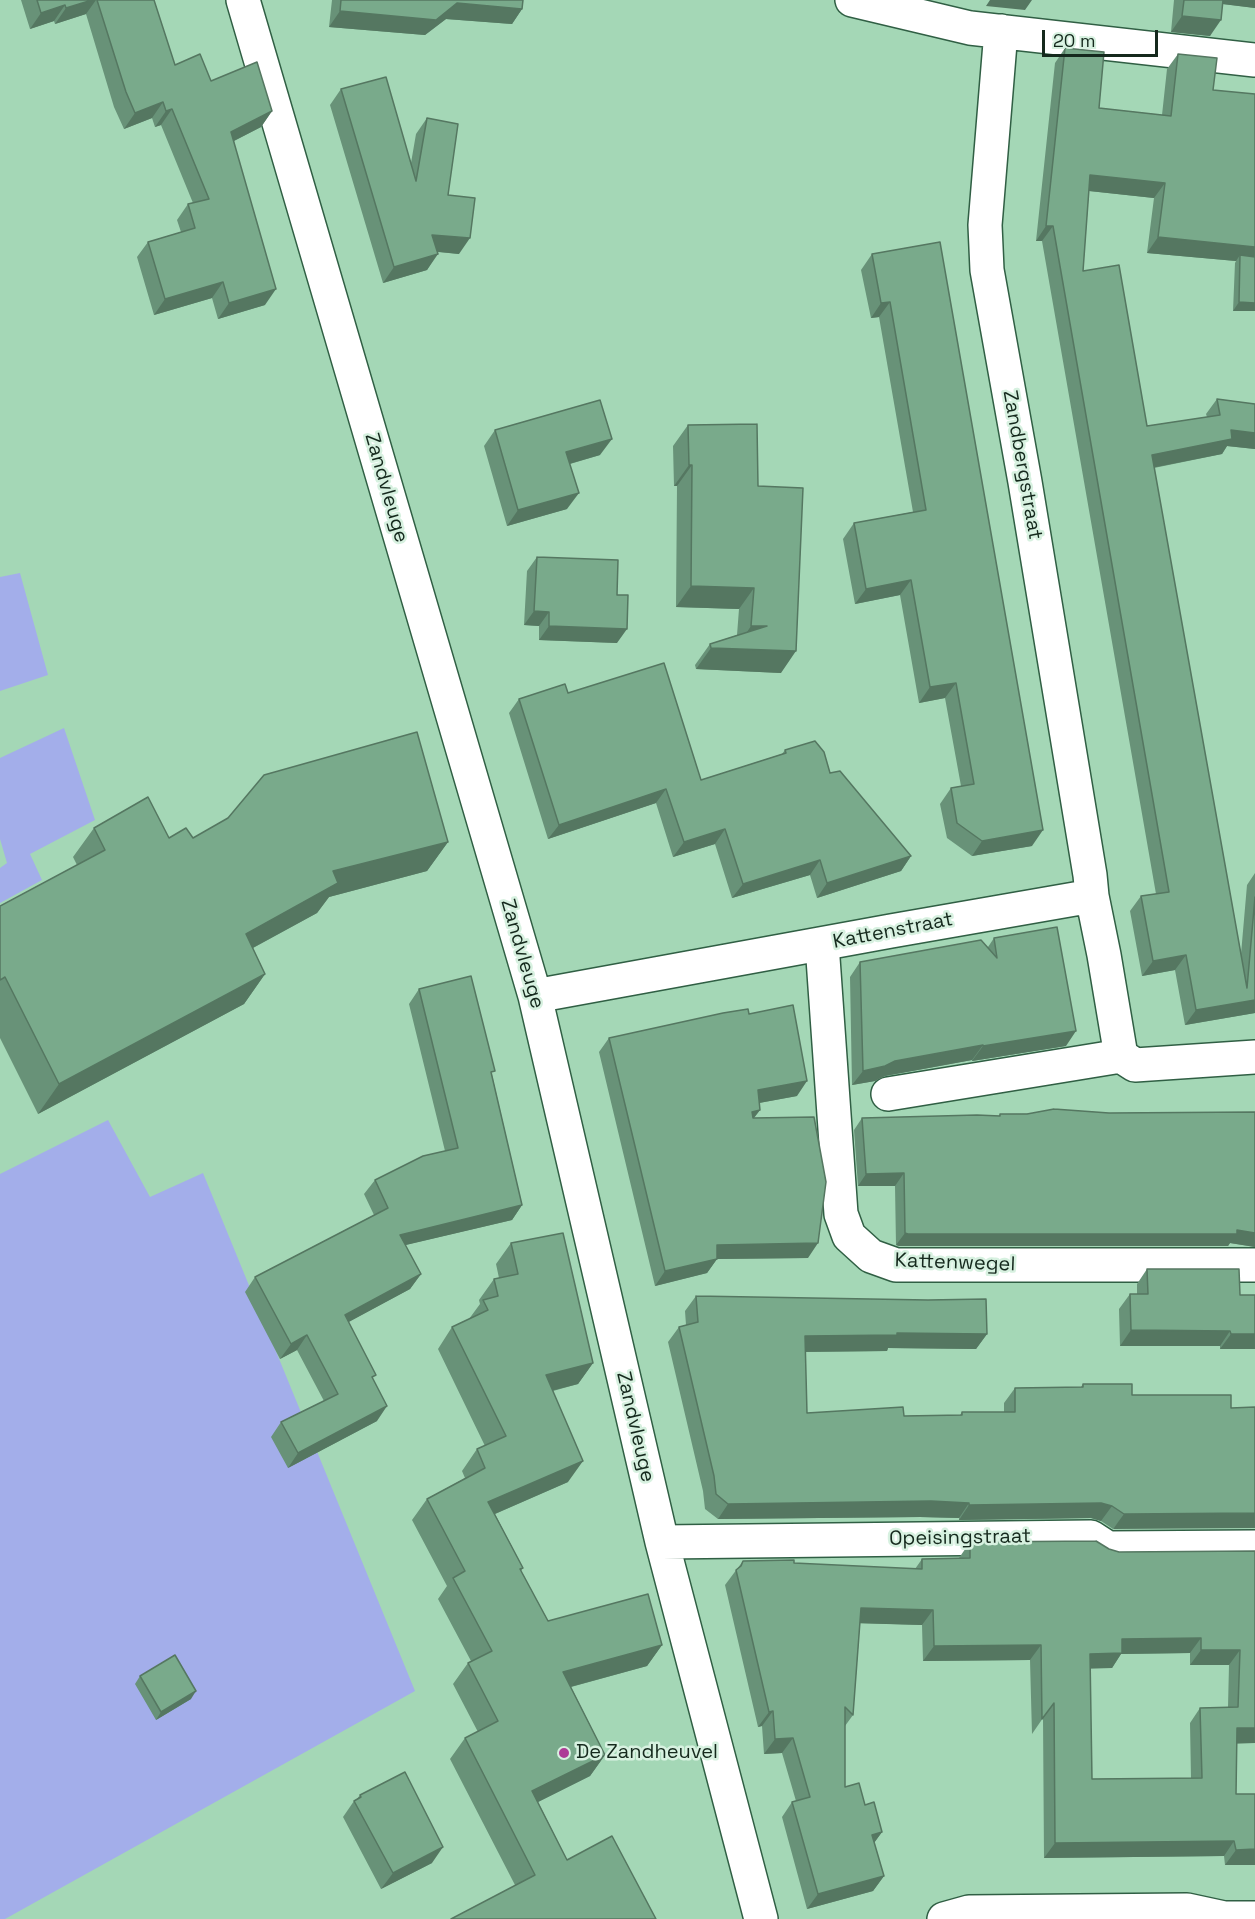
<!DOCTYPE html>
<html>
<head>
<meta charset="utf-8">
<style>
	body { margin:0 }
	#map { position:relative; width:1255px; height:1919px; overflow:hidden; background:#a4d7b6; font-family:"Space Grotesk",sans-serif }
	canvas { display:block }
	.scale { position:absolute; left:1042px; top:30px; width:116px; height:27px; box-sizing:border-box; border:3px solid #15291d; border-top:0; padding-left:8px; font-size:18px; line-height:21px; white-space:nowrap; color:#15291d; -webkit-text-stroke:4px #d7f1e0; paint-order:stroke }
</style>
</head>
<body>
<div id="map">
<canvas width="1255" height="1919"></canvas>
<div class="scale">20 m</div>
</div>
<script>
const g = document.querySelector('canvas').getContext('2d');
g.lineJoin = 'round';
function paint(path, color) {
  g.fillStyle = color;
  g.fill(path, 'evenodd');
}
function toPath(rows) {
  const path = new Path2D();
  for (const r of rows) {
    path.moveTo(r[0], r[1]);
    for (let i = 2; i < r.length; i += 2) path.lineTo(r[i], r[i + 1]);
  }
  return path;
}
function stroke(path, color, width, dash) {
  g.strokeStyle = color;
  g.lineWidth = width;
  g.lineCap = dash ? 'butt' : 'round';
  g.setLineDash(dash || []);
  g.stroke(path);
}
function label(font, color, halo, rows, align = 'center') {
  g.font = font + ' "Space Grotesk",sans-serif';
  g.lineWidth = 5;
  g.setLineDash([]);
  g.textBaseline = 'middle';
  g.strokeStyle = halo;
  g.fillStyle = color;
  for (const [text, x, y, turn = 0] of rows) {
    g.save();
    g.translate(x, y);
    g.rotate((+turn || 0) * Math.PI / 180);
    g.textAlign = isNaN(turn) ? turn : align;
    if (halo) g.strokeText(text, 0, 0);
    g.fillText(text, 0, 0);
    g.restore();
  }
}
const green = toPath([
	[20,573,48,675,0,691,0,577],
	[64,728,95,820,30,854,42,880,0,903,0,868,7,863,0,839,0,758],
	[108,1120,150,1197,203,1173,415,1691,5,1919,0,1919,0,1174]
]);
const minor = toPath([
	[243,0,535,996,662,1542,761,1919],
	[852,0,970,28,1255,60],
	[1001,31,985,225,987,270,1025,482,1090,875,1092,896,1104,955,1121,1056,1135,1065,1255,1057],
	[822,944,841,1214,849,1236,871,1256,896,1265,1255,1265],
	[535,996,891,931,1092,896],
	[888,1094,1121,1056],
	[662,1542,1091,1537,1108,1548,1255,1547],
	[944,1919,969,1912,1187,1910,1224,1918,1255,1918]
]);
const wall = toPath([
	[21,0,154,0,175,65,211,81,272,111,261,127,234,141,265,305,218,319,212,298,154,315,137,257,148,242,181,232,177,220,188,204,193,203,161,125,155,127,152,118,124,129,114,107,86,14,55,24,54,21,30,29],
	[332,0,523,0,522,9,512,24,446,19,425,35,329,27],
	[1174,0,1255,0,1255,8,1223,4,1210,36,1171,32],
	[1065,48,1099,108,1162,115,1167,69,1178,54,1213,90,1255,311,1233,311,1235,263,1236,261,1147,253,1154,198,1089,191,1083,271,1147,426,1207,417,1206,414,1217,399,1255,404,1255,449,1227,446,1222,454,1154,468,1241,954,1247,885,1255,873,1255,1013,1185,1025,1175,970,1142,976,1130,911,1141,896,1156,894,1042,241,1036,241,1055,63],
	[341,89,411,163,416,134,427,118,448,195,459,254,438,252,427,270,383,283,330,105],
	[940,242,1032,846,972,856,947,838,940,804,951,788,961,786,945,698,919,703,900,595,855,604,843,539,854,523,913,512,879,317,871,318,861,270,872,254],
	[688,425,758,486,781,673,696,669,695,665,710,644,737,635,739,609,676,607,677,486,674,486,673,446],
	[495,430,600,455,570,464,567,509,507,526,484,446],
	[537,557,617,595,617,643,539,640,539,626,524,625,527,571],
	[568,693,701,780,782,754,785,750,830,773,911,856,901,871,817,898,810,875,732,898,715,844,673,857,656,803,548,839,509,713,519,699],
	[94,828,169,838,448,842,427,871,329,897,317,913,253,948,265,974,244,1004,38,1114,0,1038,0,906,77,865,73,857],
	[994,938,1066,1046,972,1061,972,1060,885,1076,875,1081,852,1085,850,977,860,962,988,947],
	[419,989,492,1075,522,1205,512,1220,405,1245,421,1274,410,1289,348,1322,373,1380,377,1421,288,1468,271,1437,281,1422,324,1401,297,1350,280,1359,245,1292,255,1277,374,1215,364,1194,375,1180,445,1151,409,1004],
	[749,1014,797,1096,759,1103,760,1110,754,1118,808,1258,717,1259,707,1273,655,1286,599,1052,609,1038],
	[1255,1112,1255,1247,1230,1243,1228,1246,899,1246,896,1245,895,1186,858,1186,854,1130,862,1118,999,1116,1000,1114],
	[511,1243,593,1363,578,1384,553,1391,568,1482,495,1514,523,1568,521,1571,548,1621,662,1645,647,1666,571,1687,605,1755,590,1776,538,1802,567,1860,656,1919,515,1885,450,1759,465,1738,478,1732,453,1684,468,1663,471,1661,438,1599,447,1586,412,1520,427,1499,465,1478,462,1471,477,1449,485,1446,438,1349,452,1327,469,1319,480,1304,479,1300,494,1279,499,1278,496,1264],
	[1147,1269,1240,1295,1255,1349,1220,1349,1220,1346,1120,1346,1119,1309,1130,1294,1137,1294,1137,1284],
	[696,1296,987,1334,976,1349,888,1348,887,1351,805,1352,807,1413,904,1416,960,1415,962,1412,1004,1412,1004,1403,1015,1388,1081,1387,1083,1384,1132,1395,1231,1395,1113,1529,1101,1521,1091,1518,959,1520,959,1518,920,1517,718,1519,705,1509,703,1491,668,1342,679,1327,686,1325,685,1311],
	[970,1542,1109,1549,1119,1552,1255,1551,1255,1743,1237,1743,1236,1794,1255,1865,1225,1865,1224,1856,1044,1858,1043,1718,1032,1734,1030,1660,923,1661,922,1625,860,1623,853,1715,845,1726,845,1787,865,1805,882,1832,874,1843,884,1876,873,1891,807,1909,782,1817,792,1802,796,1801,782,1753,764,1754,762,1726,758,1727,725,1585,743,1561,915,1569,922,1559,959,1558],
	[1190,1653,1190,1665,1229,1665,1228,1707,1200,1708,1190,1723,1191,1778,1092,1779,1090,1668,1112,1668,1121,1654],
	[140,1676,191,1699,156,1720,135,1684],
	[360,1795,432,1863,381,1889,343,1817,354,1801,357,1799]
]);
const shadedWall = toPath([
	[92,0,96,0,86,14,55,24,66,8],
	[990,0,1032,0,1025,10,986,6],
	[1216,0,1255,0,1255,8,1214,3],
	[457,3,522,9,512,24,446,19,425,35,329,27,340,11],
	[65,5,54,21,30,29,41,13],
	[1182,16,1221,20,1210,36,1171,32],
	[163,102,152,118,124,129,135,113],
	[172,109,161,125,155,127,166,111],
	[272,111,261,127,220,148,231,132],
	[1090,175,1165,183,1154,198,1080,190],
	[1046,226,1053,226,1042,241,1036,241],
	[432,235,470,238,459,254,421,250],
	[1158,237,1255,247,1255,257,1240,255,1236,261,1147,253],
	[438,254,427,270,383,283,394,267],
	[223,282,212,298,154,315,165,299],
	[276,289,265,305,218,319,229,303],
	[890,302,879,317,871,318,881,303],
	[1239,302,1255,303,1255,311,1233,311],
	[1231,430,1255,433,1255,449,1227,446,1222,454,1141,470,1152,455],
	[612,439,600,455,555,468,566,452],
	[689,465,692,465,677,486,674,486],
	[579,493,567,509,507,526,518,510],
	[911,580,900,595,855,604,866,589],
	[691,586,754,588,739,609,676,607],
	[534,611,549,612,539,626,524,625],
	[549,626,627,629,617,643,539,640],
	[751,626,767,626,737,647],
	[711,648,796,651,781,673,696,669],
	[956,683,945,698,919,703,930,687],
	[666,789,656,803,548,839,559,825],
	[725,829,715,844,673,857,684,842],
	[1043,830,1032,846,972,856,982,841],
	[448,842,427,871,329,897,317,913,225,963,246,934,333,871],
	[911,856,901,871,817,898,827,883],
	[820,860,810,875,732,898,743,884],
	[1186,955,1175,970,1142,976,1153,961],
	[265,974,244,1004,38,1114,59,1084],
	[1255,1000,1255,1013,1185,1025,1196,1010],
	[1076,1031,1066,1046,972,1061,983,1046],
	[983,1045,972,1060,885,1076,875,1081,852,1085,863,1071,895,1061],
	[807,1081,797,1096,748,1105,758,1090],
	[760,1110,749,1124,752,1112],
	[904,1173,895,1186,858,1186,866,1174],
	[522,1205,512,1220,389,1249,400,1235],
	[1237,1230,1255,1233,1255,1247,1230,1243,1228,1246,899,1246,896,1245,905,1233],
	[818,1243,808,1258,717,1259,707,1273,655,1286,665,1271,717,1245],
	[421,1274,410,1289,334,1330,345,1315],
	[1131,1330,1230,1331,1220,1346,1120,1346],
	[897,1333,987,1334,976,1349,888,1348,887,1351,794,1352,805,1336],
	[1231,1334,1255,1334,1255,1349,1220,1349],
	[307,1335,297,1350,280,1359,291,1344],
	[593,1363,578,1384,531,1396,546,1375],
	[387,1406,377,1421,288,1468,298,1453],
	[583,1461,568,1482,474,1523,488,1502],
	[931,1501,969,1503,959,1518,920,1517,718,1519,728,1504],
	[1101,1503,1112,1506,1101,1521,1091,1518,959,1520,969,1505],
	[1255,1513,1255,1528,1113,1529,1124,1514],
	[861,1608,933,1610,922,1625,850,1623],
	[1201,1638,1190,1653,1121,1654,1112,1668,1079,1669,1090,1654,1122,1639],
	[662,1645,647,1666,548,1693,563,1672],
	[1041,1645,1030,1660,923,1661,934,1646],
	[1201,1650,1240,1650,1229,1665,1190,1665],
	[196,1691,191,1699,156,1720,161,1712],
	[773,1711,762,1726,758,1727,769,1712],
	[1237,1728,1255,1728,1255,1743,1227,1744],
	[793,1738,782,1753,764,1754,775,1739],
	[605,1755,590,1776,518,1812,532,1791],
	[882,1832,871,1847,872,1835],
	[1234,1841,1224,1856,1044,1858,1055,1843],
	[443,1847,432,1863,381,1889,393,1873],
	[1255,1849,1255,1865,1225,1865,1236,1850],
	[884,1876,873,1891,807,1909,818,1894]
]);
const building = toPath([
	[37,0,92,0,66,8,65,5,41,13,37,0],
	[97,0,154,0,175,65,200,54,211,81,257,62,272,111,231,132,276,289,229,303,223,282,165,299,148,242,195,228,188,204,209,199,172,109,166,111,163,102,135,113,126,92,97,0],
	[341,0,523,0,522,9,457,3,436,20,340,11,341,0],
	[1184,0,1223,0,1221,20,1182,16,1184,0],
	[1065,48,1104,52,1099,108,1171,116,1178,54,1217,58,1213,90,1255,94,1255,247,1158,237,1165,183,1090,175,1083,271,1119,265,1147,426,1220,415,1217,399,1255,404,1255,433,1231,430,1232,439,1152,455,1247,988,1255,897,1255,1000,1196,1010,1186,955,1153,961,1141,896,1169,892,1053,226,1046,226,1065,48],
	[386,77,416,181,427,118,458,124,448,195,475,198,470,238,432,235,438,254,394,267,341,89,386,77],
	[940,242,1043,830,982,841,957,823,951,788,974,784,956,683,930,687,911,580,866,589,854,523,926,510,890,302,881,303,872,254,940,242],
	[1240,255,1255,257,1255,303,1239,302,1240,255],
	[600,400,612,439,566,452,579,493,518,510,495,430,600,400],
	[757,424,758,486,803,488,796,651,711,648,710,644,767,626,751,626,754,588,691,586,692,465,689,465,688,425,757,424],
	[537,557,618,560,617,595,628,595,627,629,549,626,549,612,534,611,537,557],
	[664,663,701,780,786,753,785,750,815,741,824,752,830,773,840,771,911,856,827,883,820,860,743,884,725,829,684,842,666,789,559,825,519,699,565,684,568,693,664,663],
	[417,732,448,842,333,871,338,883,246,934,265,974,59,1084,5,977,0,980,0,906,105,850,94,828,148,797,169,838,186,828,193,838,228,818,264,775,417,732],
	[1057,927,1076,1031,983,1046,983,1045,895,1061,885,1066,863,1071,860,962,981,940,997,958,994,938,1057,927],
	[471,976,495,1071,491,1072,522,1205,400,1235,421,1274,345,1315,376,1375,372,1377,387,1406,298,1453,281,1422,338,1394,307,1335,291,1344,255,1277,388,1208,375,1180,423,1156,458,1148,419,989,471,976],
	[793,1005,807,1081,758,1090,760,1110,752,1112,753,1118,814,1117,826,1182,818,1243,717,1245,717,1259,665,1271,609,1038,723,1013,748,1009,749,1014,793,1005],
	[1054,1109,1109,1113,1255,1112,1255,1233,1237,1230,1237,1234,908,1234,905,1233,904,1173,866,1174,862,1118,977,1115,1000,1116,1000,1114,1027,1114,1054,1109],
	[563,1233,593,1363,546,1375,583,1461,488,1502,523,1568,520,1569,548,1621,648,1594,662,1645,563,1672,605,1755,532,1791,567,1860,612,1836,656,1919,451,1919,535,1875,465,1738,498,1721,468,1663,492,1651,453,1578,465,1571,427,1499,485,1468,477,1449,506,1436,452,1327,488,1310,483,1300,498,1296,494,1279,518,1274,511,1243,563,1233],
	[1147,1269,1239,1269,1240,1295,1255,1295,1255,1334,1231,1334,1230,1331,1131,1330,1130,1294,1148,1294,1147,1269],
	[696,1296,928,1300,986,1299,987,1334,897,1333,897,1335,805,1336,807,1413,903,1407,904,1416,962,1415,962,1412,1015,1412,1015,1388,1083,1387,1083,1384,1132,1384,1132,1395,1231,1395,1231,1408,1255,1407,1255,1513,1124,1514,1112,1506,1101,1503,969,1505,969,1503,931,1501,728,1504,716,1494,714,1476,679,1327,698,1322,696,1296],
	[1096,1541,1109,1549,1119,1552,1255,1551,1255,1728,1237,1728,1236,1794,1255,1794,1255,1849,1236,1850,1234,1841,1055,1843,1054,1703,1042,1719,1041,1645,934,1646,933,1610,861,1608,853,1715,845,1707,845,1787,859,1783,865,1805,874,1802,882,1832,872,1835,884,1876,818,1894,792,1802,810,1797,793,1738,775,1739,773,1711,769,1712,736,1570,741,1566,743,1561,794,1560,794,1563,922,1569,922,1559,970,1558,970,1542,1096,1541],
	[1201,1638,1201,1650,1240,1650,1238,1707,1200,1708,1202,1778,1092,1779,1090,1654,1122,1653,1122,1639,1201,1638],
	[175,1655,196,1691,161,1712,140,1676,175,1655],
	[405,1772,443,1847,393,1873,354,1801,361,1797,360,1795,405,1772]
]);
const markers = [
	[564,1753,6,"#ad3b96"]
];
const streetNames = [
	["Zandbergstraat",1022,465,80],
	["Zandvleuge",386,488,74],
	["Kattenstraat",893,931,-11],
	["Zandvleuge",522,954,74],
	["Kattenwegel",955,1263,2],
	["Zandvleuge",635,1427,77],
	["Opeisingstraat",960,1538,-1]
];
const poiNames = [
	["De Zandheuvel",576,1753]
];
paint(green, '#a3aeea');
stroke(minor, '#305f44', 36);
stroke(minor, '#fff', 33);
paint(wall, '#689278');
paint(shadedWall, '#557761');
paint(building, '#79aa8b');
stroke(building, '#557761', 1.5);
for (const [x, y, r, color] of markers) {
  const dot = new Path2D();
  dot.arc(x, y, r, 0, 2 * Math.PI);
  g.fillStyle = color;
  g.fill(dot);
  stroke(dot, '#d7f1e0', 2);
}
label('20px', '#15291d', '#d7f1e0', streetNames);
label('20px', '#15291d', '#d7f1e0', poiNames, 'left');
</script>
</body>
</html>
